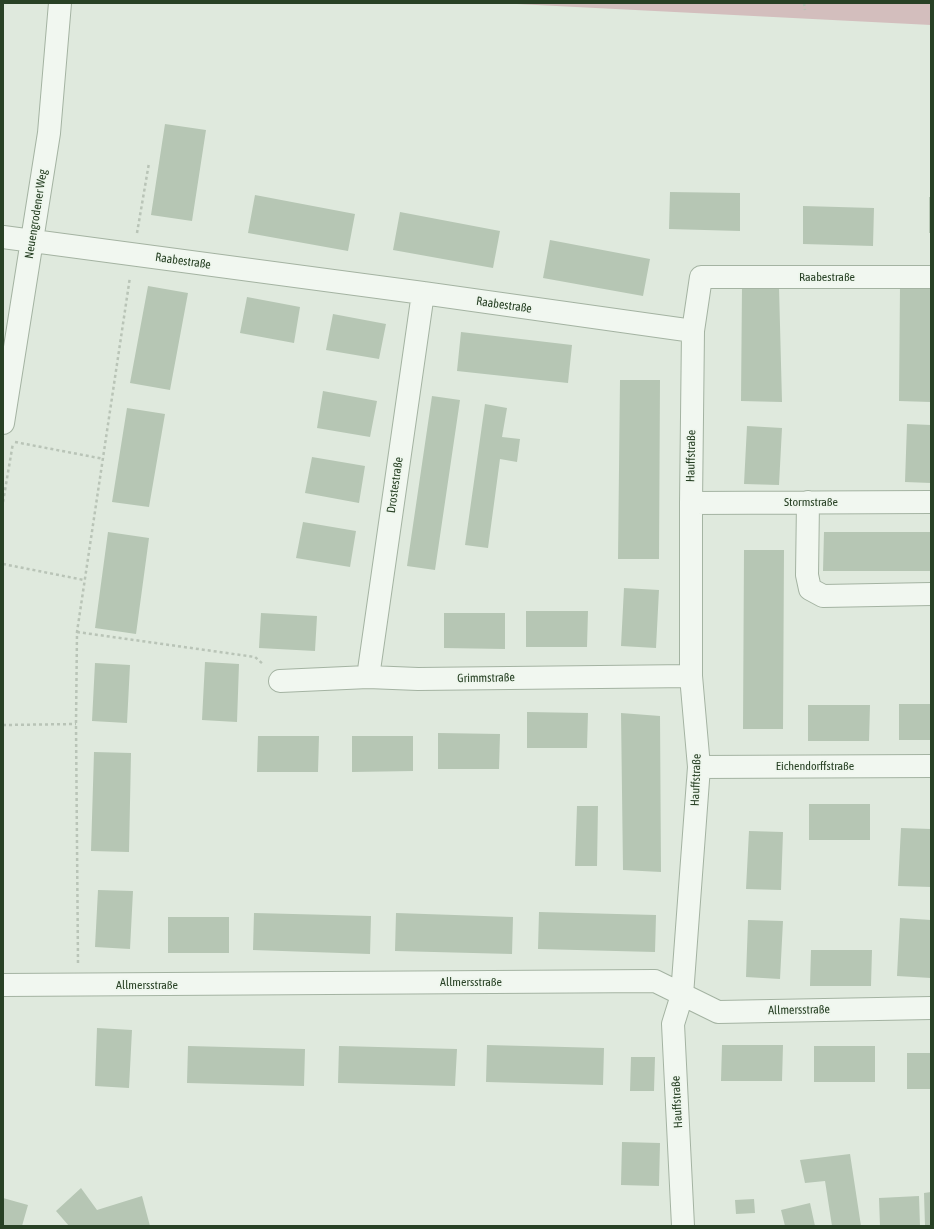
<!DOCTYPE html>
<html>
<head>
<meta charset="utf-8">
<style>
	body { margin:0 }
	#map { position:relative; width:934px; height:1229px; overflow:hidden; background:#dfe9dd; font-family:"Asap Condensed",sans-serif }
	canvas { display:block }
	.frame { position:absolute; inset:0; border:4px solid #284125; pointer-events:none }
</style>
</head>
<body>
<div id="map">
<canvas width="934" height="1229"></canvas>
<div class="frame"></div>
</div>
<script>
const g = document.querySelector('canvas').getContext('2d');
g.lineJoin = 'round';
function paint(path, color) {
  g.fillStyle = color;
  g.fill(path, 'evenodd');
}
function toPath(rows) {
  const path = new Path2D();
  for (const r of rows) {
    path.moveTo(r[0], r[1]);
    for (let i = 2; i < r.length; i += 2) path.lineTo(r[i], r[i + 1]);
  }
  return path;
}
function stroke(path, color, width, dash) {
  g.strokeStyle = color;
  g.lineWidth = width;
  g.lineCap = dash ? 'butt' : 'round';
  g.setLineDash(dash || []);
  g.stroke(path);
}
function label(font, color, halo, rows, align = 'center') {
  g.font = font + ' "Asap Condensed",sans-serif';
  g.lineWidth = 3.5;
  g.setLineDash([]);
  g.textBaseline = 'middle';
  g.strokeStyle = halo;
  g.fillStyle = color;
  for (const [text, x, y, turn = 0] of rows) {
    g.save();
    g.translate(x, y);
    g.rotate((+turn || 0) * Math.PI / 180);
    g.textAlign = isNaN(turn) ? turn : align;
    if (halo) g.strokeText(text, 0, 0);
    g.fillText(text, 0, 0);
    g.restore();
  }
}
const green = toPath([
	[497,3,931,3,931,25,793,18]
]);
const building = toPath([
	[165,124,206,130,192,221,151,215],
	[670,192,740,193,740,231,669,229],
	[255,195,355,214,348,251,248,233],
	[929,197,931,197,931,233,929,233],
	[803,206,874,208,873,246,803,244],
	[400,212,500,231,493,268,393,250],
	[550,240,650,259,643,296,543,278],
	[148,286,188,293,170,390,130,383],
	[742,286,779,287,782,402,741,401],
	[900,286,931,287,931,402,899,401],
	[247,297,300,307,294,343,240,333],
	[333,314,386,324,379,359,326,350],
	[461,332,572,345,568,383,457,371],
	[620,380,660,380,659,559,618,559],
	[323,391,377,401,370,437,317,428],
	[432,396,460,400,435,570,407,566],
	[485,404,507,408,502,437,520,439,517,462,500,459,488,548,465,545],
	[127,408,165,414,149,507,112,502],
	[907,424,931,425,931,483,905,482],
	[747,426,782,428,779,485,744,484],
	[312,457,365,466,359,503,305,493],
	[303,522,356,531,350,567,296,558],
	[108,532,149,538,136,634,95,628],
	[824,532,931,532,931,571,823,571],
	[744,550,784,550,783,729,743,729],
	[624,588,659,590,656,648,621,646],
	[526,611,588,611,587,647,526,647],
	[261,613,317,616,315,651,259,648],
	[444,613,505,613,505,649,444,648],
	[205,662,239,664,237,722,202,720],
	[95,663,130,665,127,723,92,721],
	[899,704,931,704,931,740,899,740],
	[808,705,870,705,869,741,808,741],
	[527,712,588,713,587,748,527,748],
	[621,713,660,716,661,872,623,870],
	[438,733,500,734,499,769,438,769],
	[258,736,319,736,318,772,257,772],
	[352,736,413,736,413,771,352,772],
	[94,752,131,753,129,852,91,851],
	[809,804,870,804,870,840,809,840],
	[577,806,598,806,597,866,575,866],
	[901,828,931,829,931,887,898,886],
	[749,831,783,832,781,890,746,889],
	[98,890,133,891,130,949,95,947],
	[539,912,656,915,655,952,538,949],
	[254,913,371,916,370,954,253,950],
	[396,913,513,917,512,954,395,951],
	[168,917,229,917,229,953,168,953],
	[900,918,931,920,931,978,897,976],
	[748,920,783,921,780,979,746,977],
	[811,950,872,950,871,986,810,986],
	[97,1028,132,1030,129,1088,95,1086],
	[487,1045,604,1048,603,1085,486,1082],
	[722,1045,783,1045,782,1081,721,1081],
	[188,1046,305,1049,304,1086,187,1083],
	[339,1046,457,1049,455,1086,338,1083],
	[814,1046,875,1046,875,1082,814,1082],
	[907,1053,931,1053,931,1089,907,1089],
	[631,1057,655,1057,654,1091,630,1091],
	[622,1142,660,1143,659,1186,621,1185],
	[850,1154,861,1226,832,1226,825,1181,805,1183,800,1160],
	[81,1188,97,1210,142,1196,150,1226,69,1226,56,1211],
	[931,1192,931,1226,925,1226,924,1193],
	[919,1196,920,1226,880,1226,879,1198],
	[3,1198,28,1205,22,1226,3,1226],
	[754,1199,755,1213,736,1214,735,1200],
	[810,1203,815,1226,785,1226,781,1210]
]);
const path = toPath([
	[804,3,805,10],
	[137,233,149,163],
	[15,442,104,459],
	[3,502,13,443],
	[3,564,84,580],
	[77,632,255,657,264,665],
	[3,725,76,724],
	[78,963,76,724,77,632,130,277]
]);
const minor = toPath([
	[3,237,423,293,693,331,701,277,931,277],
	[3,423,49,133,60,3],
	[808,502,807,575,810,589,823,596,931,594],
	[691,503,931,502],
	[368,677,423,293],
	[280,681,368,677,418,679,691,676],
	[699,767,931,766],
	[3,985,655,981,718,1012,931,1008],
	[683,1226,673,1024,682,995,699,767,691,676,691,503,693,331]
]);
const streetNames = [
	["Neuengrodener Weg",36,214,-81],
	["Raabestraße",183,261,8],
	["Raabestraße",827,277],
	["Raabestraße",504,305,8],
	["Hauffstraße",691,456,-89],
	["Drostestraße",395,485,-82],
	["Stormstraße",811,502],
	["Grimmstraße",486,678,-1],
	["Eichendorffstraße",815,766],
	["Hauffstraße",696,780,-88],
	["Allmersstraße",471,982],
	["Allmersstraße",147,985],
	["Allmersstraße",799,1010,-1],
	["Hauffstraße",677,1102,-93]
];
paint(green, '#d3bebd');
paint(building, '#b6c6b4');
stroke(minor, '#a4b3a2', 24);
stroke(path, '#b9c4b7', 2.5, [3, 3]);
stroke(minor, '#f1f7f0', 22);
label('12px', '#284125', '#eef6ed', streetNames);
</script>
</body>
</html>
